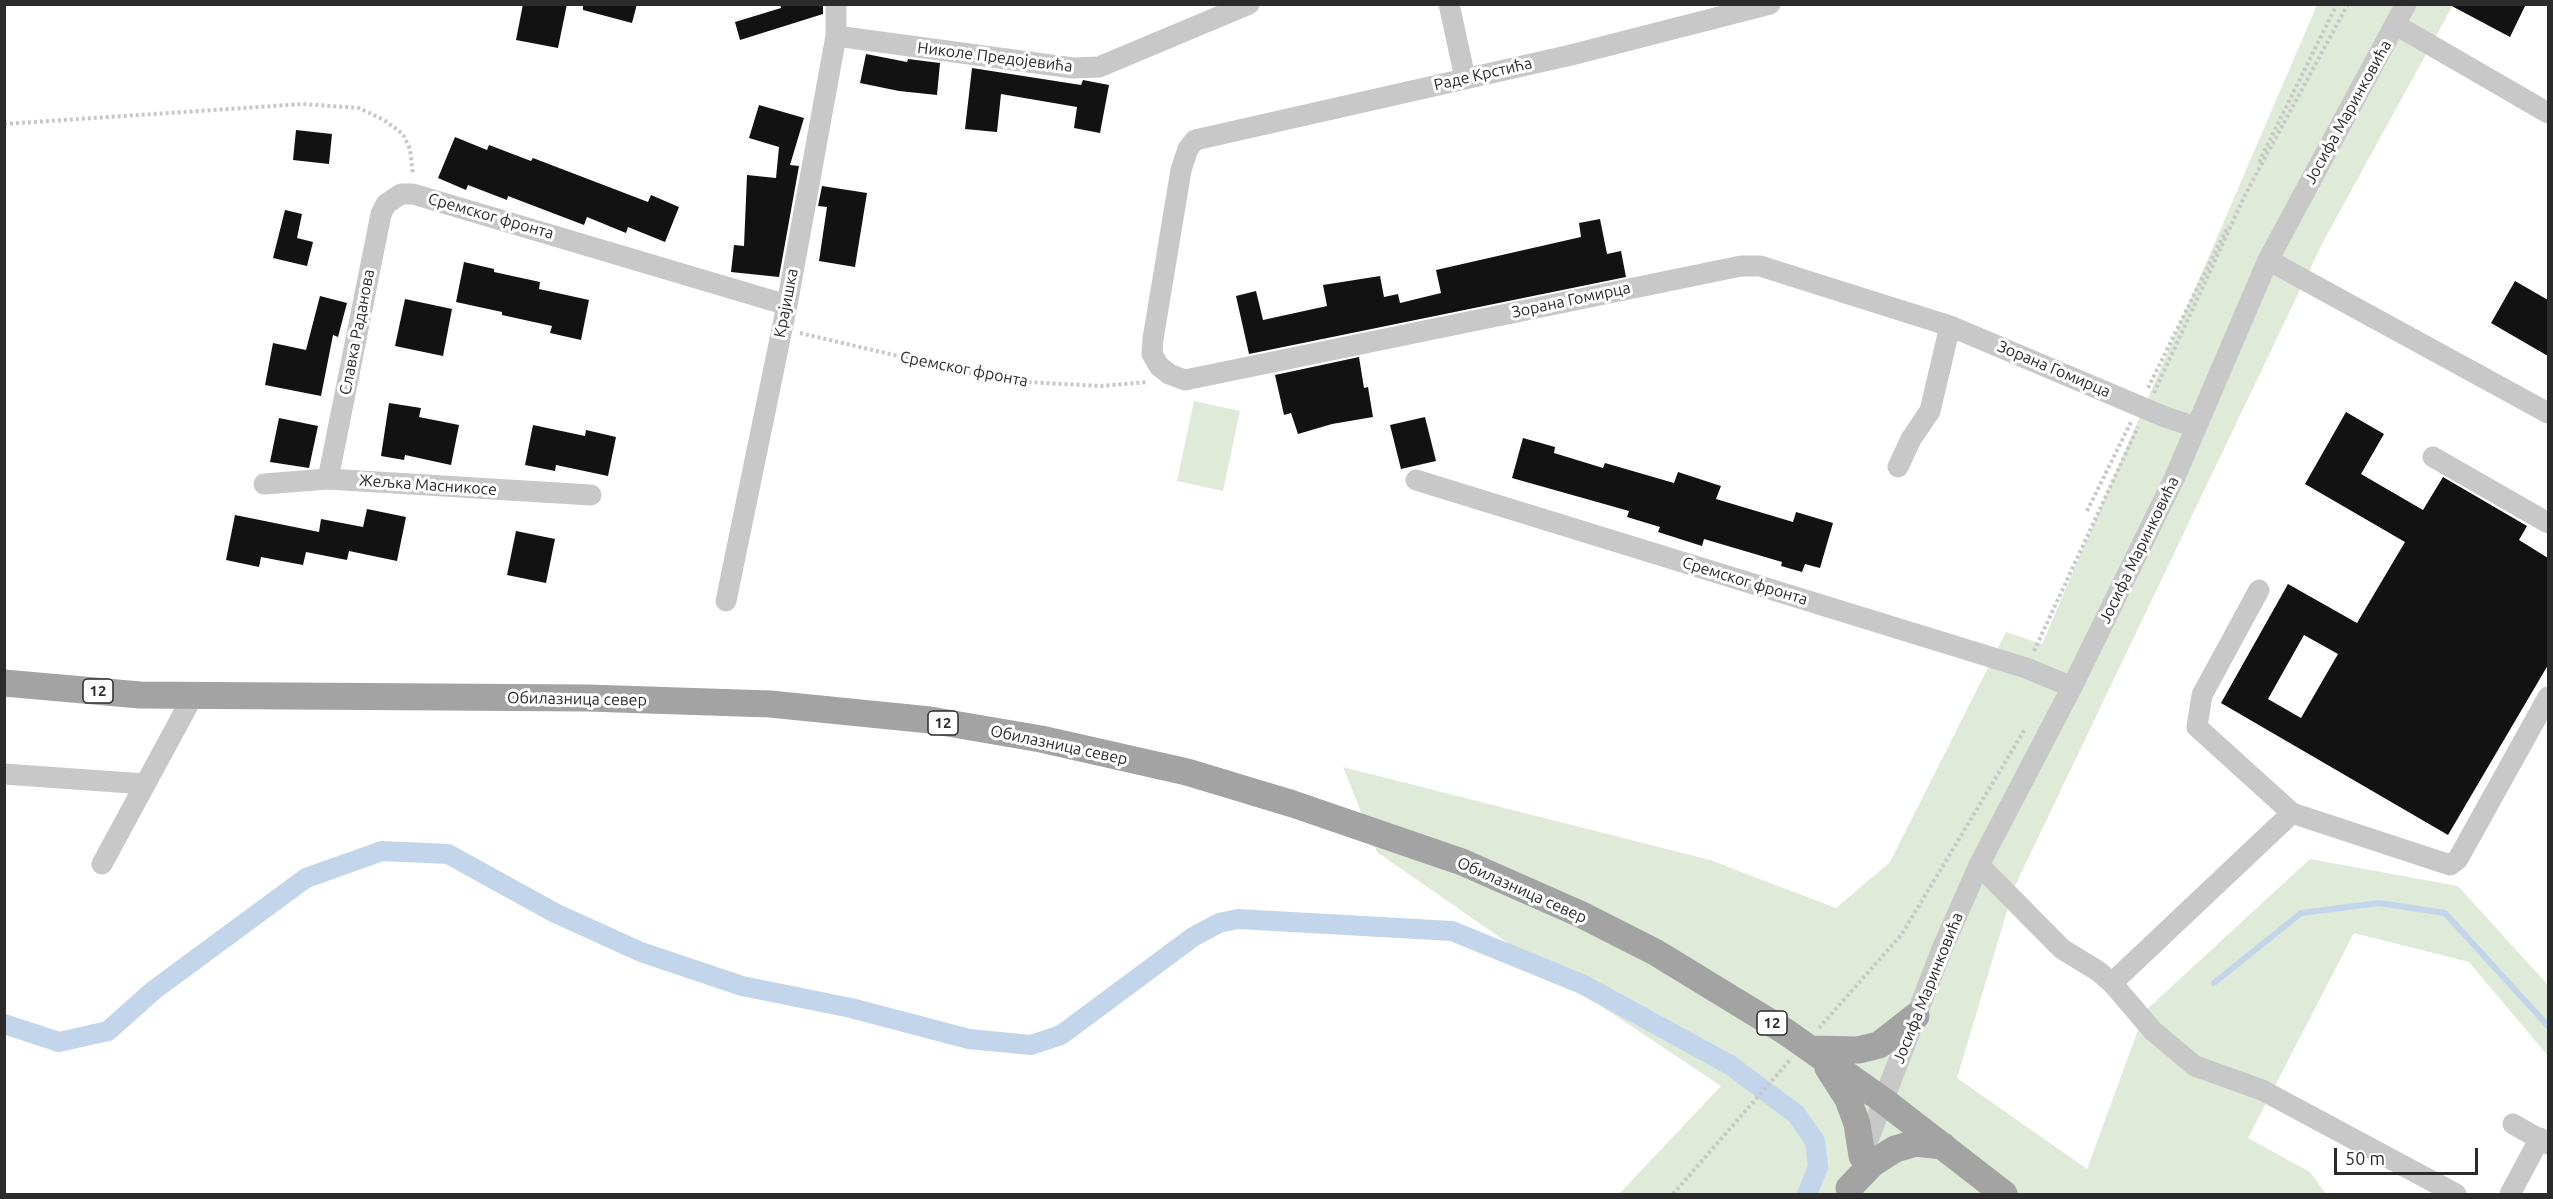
<!DOCTYPE html>
<html>
<head>
<meta charset="utf-8">
<style>
	body { margin:0 }
	#map { position:relative; width:2553px; height:1199px; overflow:hidden; background:#fff; font-family:Ubuntu,sans-serif }
	canvas { display:block }
	.frame { position:absolute; inset:0; border:6px solid #2b2b2b; pointer-events:none }
	.scale { position:absolute; left:2334px; top:1148px; width:144px; height:27px; box-sizing:border-box; border:3px solid #2b2b2b; border-top:0; padding-left:8px; font-size:18px; line-height:21px; white-space:nowrap; color:#2b2b2b; -webkit-text-stroke:4px #fff; paint-order:stroke }
</style>
</head>
<body>
<div id="map">
<canvas width="2553" height="1199"></canvas>
<div class="frame"></div>
<div class="scale">50 m</div>
</div>
<script>
const g = document.querySelector('canvas').getContext('2d');
g.lineJoin = 'round';
function paint(path, color) {
  g.fillStyle = color;
  g.fill(path, 'evenodd');
}
function toPath(rows) {
  const path = new Path2D();
  for (const r of rows) {
    path.moveTo(r[0], r[1]);
    for (let i = 2; i < r.length; i += 2) path.lineTo(r[i], r[i + 1]);
  }
  return path;
}
function stroke(path, color, width, dash) {
  g.strokeStyle = color;
  g.lineWidth = width;
  g.lineCap = dash ? 'butt' : 'round';
  g.setLineDash(dash || []);
  g.stroke(path);
}
function label(font, color, halo, rows, align = 'center') {
  g.font = font + ' Ubuntu,sans-serif';
  g.lineWidth = 6;
  g.setLineDash([]);
  g.textBaseline = 'middle';
  g.strokeStyle = halo;
  g.fillStyle = color;
  for (const [text, x, y, turn = 0] of rows) {
    g.save();
    g.translate(x, y);
    g.rotate((+turn || 0) * Math.PI / 180);
    g.textAlign = isNaN(turn) ? turn : align;
    if (halo) g.strokeText(text, 0, 0);
    g.fillText(text, 0, 0);
    g.restore();
  }
}
const green = toPath([
	[2317,5,2453,5,2323,242,2014,888,1957,1078,2087,1169,2145,1011,2310,859,2458,886,2548,985,2548,1056,2469,962,2354,933,2248,1138,2310,1172,2326,1194,1619,1194,1721,1086,1541,966,1377,852,1343,767,1710,860,1836,908,1890,862,2006,632,2042,644],
	[1194,401,1240,411,1223,491,1177,481]
]);
const stream = toPath([
	[2214,983,2301,913,2379,903,2445,913,2548,1026]
]);
const canal = toPath([
	[4,1024,59,1042,108,1031,154,990,306,878,382,851,448,854,555,913,641,952,742,986,851,1008,969,1039,1031,1045,1061,1035,1193,937,1219,923,1238,919,1452,931,1582,984,1730,1065,1796,1114,1815,1141,1818,1167,1807,1194]
]);
const building = toPath([
	[523,4,567,4,558,48,516,40],
	[583,4,637,4,632,23,583,10],
	[780,4,823,4,823,14,740,40,735,22,781,8],
	[2448,4,2526,4,2510,37],
	[866,54,907,62,908,59,940,63,937,95,899,91,860,83],
	[972,68,1081,85,1083,80,1109,85,1100,133,1074,128,1077,107,1001,94,997,132,965,129],
	[759,105,804,118,790,165,799,166,779,277,731,272,734,245,744,246,747,175,776,178,779,147,749,138],
	[296,130,332,134,329,164,293,160],
	[455,137,487,150,489,145,531,161,533,158,648,202,651,195,679,207,665,242,628,227,626,233,587,217,584,225,508,196,507,200,468,185,466,190,438,178],
	[822,186,867,193,855,267,819,261,827,207,818,206],
	[285,210,302,214,297,238,313,242,307,266,273,258],
	[1600,219,1607,254,1621,251,1626,277,1249,354,1236,296,1256,291,1263,320,1327,306,1323,285,1380,276,1384,297,1398,294,1400,303,1441,293,1436,270,1581,237,1579,223],
	[464,262,494,269,494,272,540,282,539,289,589,300,581,340,550,333,552,326,502,315,502,312,456,302],
	[2515,281,2548,300,2548,356,2491,323],
	[320,296,347,303,338,337,333,335,321,396,265,385,273,343,306,350],
	[405,299,452,309,443,356,395,346],
	[1359,357,1364,388,1368,387,1373,417,1332,424,1298,434,1291,413,1284,415,1275,375],
	[389,403,421,408,419,417,459,425,451,465,405,455,404,460,381,456],
	[2346,412,2384,434,2361,474,2423,510,2443,477,2527,526,2519,540,2548,558,2548,665,2448,835,2221,703,2288,584,2357,623,2405,542,2305,484],
	[2304,635,2338,654,2301,718,2268,699],
	[1425,417,1436,461,1401,469,1390,425],
	[279,418,318,426,309,468,270,462],
	[533,425,585,436,586,430,616,437,608,476,556,465,555,471,525,465],
	[1523,438,1555,447,1554,453,1603,468,1605,463,1674,483,1678,472,1721,486,1716,499,1793,522,1796,512,1833,523,1820,568,1805,564,1802,572,1781,566,1782,562,1704,539,1702,546,1658,532,1660,527,1627,517,1629,511,1512,478],
	[367,509,406,517,397,561,349,551,347,560,306,552,303,565,261,557,259,567,226,560,235,515,319,532,321,519,363,527],
	[516,531,555,539,546,583,507,575]
]);
const path = toPath([
	[4,124,303,104,359,108,384,120,403,134,410,149,413,175],
	[2259,162,2337,4],
	[800,333,992,378,1026,382,1101,386,1147,382],
	[2148,388,2228,226],
	[2154,393,2246,193,2348,4],
	[2087,511,2131,422],
	[2034,651,2138,427],
	[1819,1028,1902,934,2025,729],
	[1673,1194,1790,1060]
]);
const minor = toPath([
	[1449,4,1465,78],
	[1770,4,1571,55,1195,140,1188,149,1181,170,1153,339,1152,354,1159,366,1169,374,1185,380,1741,266,1760,266,1950,326,2165,417,2196,427],
	[2396,25,2548,113],
	[836,36,1073,68,1099,67,1249,4],
	[2268,260,2548,413],
	[2433,457,2548,523],
	[1898,467,1911,439,1930,411,1950,326],
	[328,479,381,214,386,204,401,194,413,194,787,305],
	[1416,480,2026,668,2072,687],
	[264,484,328,479,591,495],
	[2259,590,2202,695,2197,727,2292,813,2450,865,2458,859,2548,697],
	[726,601,787,305,836,36,836,4],
	[4,774,145,784],
	[102,864,193,696],
	[1979,865,2062,949,2098,971,2112,983,2292,813],
	[2112,983,2153,1031,2195,1066,2262,1090,2456,1194],
	[2513,1124,2548,1144],
	[1861,1158,1942,949,1979,865,2072,687,2174,479,2268,260,2406,4],
	[2510,1194,2540,1138]
]);
const major = toPath([
	[4,683,140,695,588,698,770,704,930,720,1041,739,1187,772,1293,804,1462,862,1580,914,1655,952,1786,1032,1884,1101,2004,1194],
	[1811,1049,1858,1050,1879,1045,1916,1016],
	[1828,1068,1848,1099,1857,1124,1862,1156],
	[1849,1188,1873,1163,1895,1149,1916,1143,1943,1146]
]);
const shields = [
	[98,691,30],
	[943,723,30],
	[1772,1023,30]
];
const shieldNames = [
	["12",98,691],
	["12",943,723],
	["12",1772,1023]
];
const streetNames = [
	["Николе Предојевића",995,57,7],
	["Раде Крстића",1483,74,-13],
	["Јосифа Маринковића",2348,112,-61],
	["Сремског фронта",491,216,16],
	["Зорана Гомирца",1571,300,-12],
	["Крајишка",786,303,-79],
	["Славка Раданова",357,332,-79],
	["Сремског фронта",964,369,11],
	["Зорана Гомирца",2054,369,23],
	["Жељка Масникосе",428,485,4],
	["Јосифа Маринковића",2139,550,-64],
	["Сремског фронта",1745,581,17],
	["Обилазница север",577,699,1],
	["Обилазница север",1059,745,12],
	["Обилазница север",1522,890,24],
	["Јосифа Маринковића",1928,988,-68]
];
paint(green, '#dfead8');
stroke(stream, '#c3d5eb', 6);
stroke(canal, '#c3d5eb', 20);
paint(building, '#121212');
stroke(path, '#c8c8c8', 4, [3, 3]);
stroke(minor, '#c8c8c8', 21);
stroke(major, '#a3a3a3', 27);
for (const [x, y, w] of shields) {
  const box = new Path2D();
  box.roundRect(x - w / 2, y - 12, w, 24, 4.5);
  g.fillStyle = '#fff';
  g.fill(box);
  stroke(box, '#2b2b2b', 1.5);
}
label('bold 15px', '#2b2b2b', null, shieldNames);
label('16px', '#2b2b2b', '#fff', streetNames);
</script>
</body>
</html>
